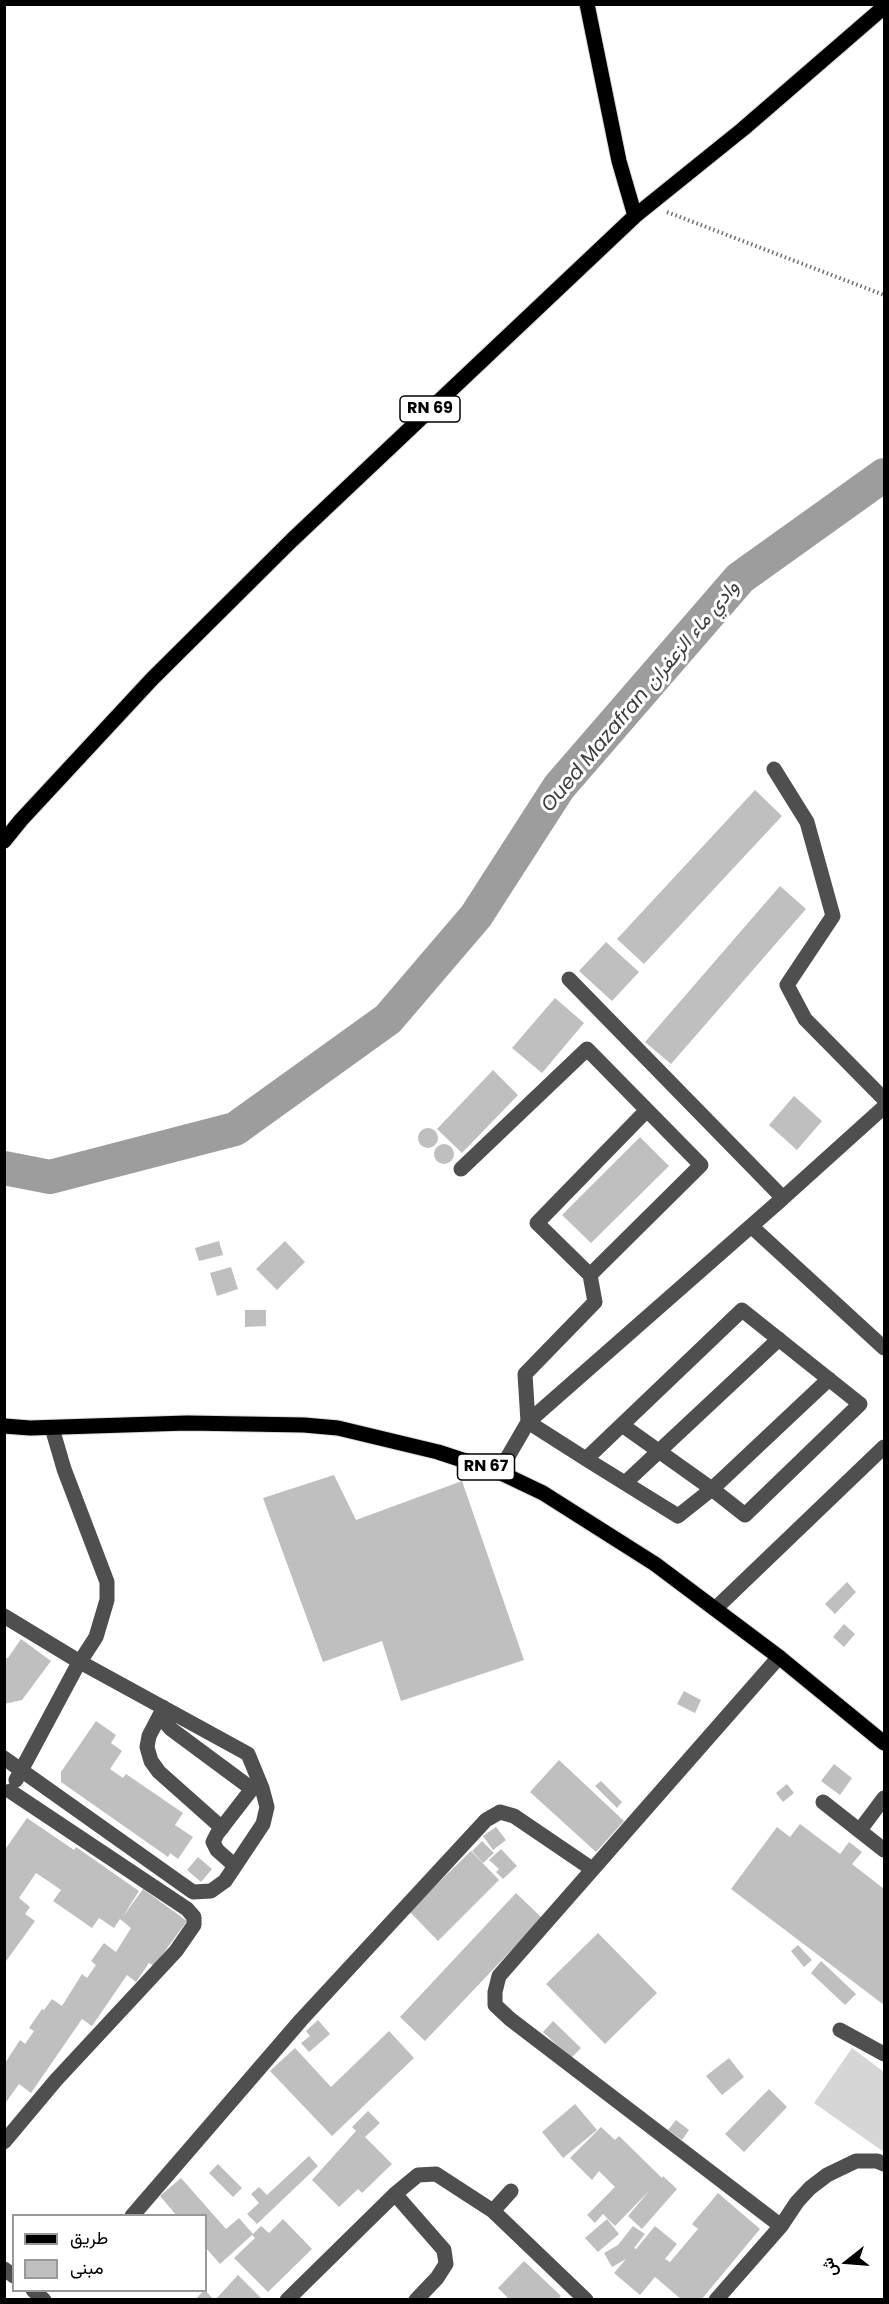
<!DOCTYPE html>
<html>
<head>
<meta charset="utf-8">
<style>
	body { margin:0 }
	#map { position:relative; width:889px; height:2304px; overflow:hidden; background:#fff; font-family:Poppins,Vazirmatn,sans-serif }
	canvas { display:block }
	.frame { position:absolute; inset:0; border:6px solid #000; pointer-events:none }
	.legend { position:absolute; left:12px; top:2214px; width:195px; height:78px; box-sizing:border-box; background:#fff; border:2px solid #999; margin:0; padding:8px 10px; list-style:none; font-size:18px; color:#000 }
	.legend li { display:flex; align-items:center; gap:12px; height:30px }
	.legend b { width:30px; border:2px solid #999 }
	.north { position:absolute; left:817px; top:2232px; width:60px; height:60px; -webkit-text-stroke:4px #fff; paint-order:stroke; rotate:253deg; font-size:16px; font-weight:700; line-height:24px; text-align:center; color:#000 }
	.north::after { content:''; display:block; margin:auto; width:21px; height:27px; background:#000; clip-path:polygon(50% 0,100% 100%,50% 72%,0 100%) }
</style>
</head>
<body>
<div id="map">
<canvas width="889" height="2304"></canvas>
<div class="frame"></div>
<ul class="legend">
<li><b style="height:8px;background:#000"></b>طريق</li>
<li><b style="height:16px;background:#bfbfbf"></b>مبنى</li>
</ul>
<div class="north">ش</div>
</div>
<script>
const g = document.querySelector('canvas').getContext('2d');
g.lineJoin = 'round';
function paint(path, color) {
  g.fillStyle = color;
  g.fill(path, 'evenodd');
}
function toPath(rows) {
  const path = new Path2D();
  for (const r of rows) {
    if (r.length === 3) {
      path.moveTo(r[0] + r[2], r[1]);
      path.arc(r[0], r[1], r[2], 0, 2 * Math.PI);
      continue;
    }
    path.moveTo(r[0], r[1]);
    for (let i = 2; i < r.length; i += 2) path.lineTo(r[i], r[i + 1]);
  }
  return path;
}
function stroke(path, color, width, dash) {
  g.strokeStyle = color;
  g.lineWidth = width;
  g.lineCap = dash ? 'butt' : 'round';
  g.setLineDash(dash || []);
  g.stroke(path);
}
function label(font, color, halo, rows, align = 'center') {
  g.font = font + ' Poppins,Vazirmatn,sans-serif';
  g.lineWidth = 6;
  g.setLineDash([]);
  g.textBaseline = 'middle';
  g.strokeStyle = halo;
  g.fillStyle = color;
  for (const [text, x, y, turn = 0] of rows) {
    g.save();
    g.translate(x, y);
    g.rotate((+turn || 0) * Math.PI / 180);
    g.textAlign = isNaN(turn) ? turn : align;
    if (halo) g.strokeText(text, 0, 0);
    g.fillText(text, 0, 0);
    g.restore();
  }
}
const green = toPath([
	[852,2048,884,2072,884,2152,814,2103]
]);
const river = toPath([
	[4,1168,50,1177,235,1129,388,1019,476,916,559,787,740,578,884,475]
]);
const building = toPath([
	[755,790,782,816,644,964,617,939],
	[780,886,806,909,671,1064,645,1042],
	[606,942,639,972,612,1001,579,971],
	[555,998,584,1023,542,1073,512,1048],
	[493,1070,518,1095,462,1153,437,1129],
	[794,1096,822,1121,797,1150,769,1125],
	[428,1138,10],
	[640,1137,669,1166,591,1243,562,1215],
	[444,1154,10],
	[219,1241,223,1255,199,1261,195,1248],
	[285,1241,305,1262,277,1290,256,1269],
	[231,1267,238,1289,217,1296,210,1273],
	[245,1310,266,1310,266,1326,245,1327],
	[334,1475,356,1520,462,1481,524,1660,401,1701,382,1641,323,1662,263,1498],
	[847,1582,856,1592,835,1614,825,1604],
	[844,1624,855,1634,844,1647,833,1637],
	[21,1639,51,1661,22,1700,4,1704,4,1658,8,1658],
	[684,1691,701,1700,695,1713,677,1704],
	[96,1721,116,1735,111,1743,122,1751,110,1769,123,1778,126,1774,183,1813,175,1825,193,1837,178,1859,170,1853,168,1857,61,1782,61,1772],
	[559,1760,624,1821,596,1852,530,1792],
	[834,1764,852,1778,840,1795,821,1781],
	[601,1781,622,1802,617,1808,595,1786],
	[787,1784,794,1793,783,1802,776,1793],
	[27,1818,74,1850,76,1847,139,1891,122,1918,143,1889,187,1921,154,1966,149,1963,136,1982,127,1975,92,2026,82,2019,31,2093,19,2084,4,2105,4,2065,7,2060,20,2040,25,2044,34,2031,29,2028,42,2009,44,2010,52,1999,62,2006,82,1974,87,1978,96,1965,91,1961,104,1943,116,1952,131,1928,120,1919,114,1928,99,1918,92,1928,53,1901,61,1890,51,1883,64,1863,51,1883,36,1873,19,1898,30,1907,25,1914,35,1921,4,1964,4,1851],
	[800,1824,840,1854,849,1842,862,1852,852,1864,884,1889,884,2005,731,1889,777,1827,790,1837],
	[496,1827,506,1840,493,1850,483,1836],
	[482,1841,494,1853,483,1863,472,1851],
	[501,1849,517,1866,503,1879,496,1872,499,1869,489,1860],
	[471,1851,499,1880,438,1941,409,1911],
	[198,1857,212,1869,201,1882,187,1870],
	[516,1893,542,1918,425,2041,400,2017],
	[598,1933,657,1993,605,2044,546,1984],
	[798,1945,812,1960,804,1967,791,1951],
	[821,1961,856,1994,845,2005,811,1973],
	[318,2020,330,2034,309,2052,301,2043,310,2036,306,2031],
	[553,2021,581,2048,571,2058,543,2032],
	[389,2031,414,2058,332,2136,270,2071,295,2048,331,2087],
	[729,2058,744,2077,722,2095,706,2076],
	[769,2089,787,2107,744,2152,725,2134],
	[575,2104,597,2130,563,2158,542,2132],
	[368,2111,380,2123,365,2137,392,2164,362,2193,358,2189,339,2207,312,2180,356,2131,352,2127],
	[676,2120,689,2130,682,2140,668,2130],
	[601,2127,615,2140,619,2136,662,2178,663,2176,677,2189,642,2229,628,2216,650,2190,615,2226,603,2214,595,2223,587,2215,615,2187,599,2171,592,2180,570,2158],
	[309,2156,318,2166,257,2224,247,2214,259,2203,251,2194,259,2187,267,2195],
	[218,2164,242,2188,233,2197,209,2173],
	[181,2178,226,2229,239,2218,253,2234,261,2226,269,2233,283,2219,312,2249,268,2292,234,2258,255,2238,252,2235,220,2264,206,2248,206,2216,177,2216,160,2196],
	[718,2193,760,2229,701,2300,682,2300,655,2277,640,2295,614,2273,626,2259,612,2267,604,2253,618,2245,633,2226,645,2234,634,2248,636,2249,655,2226,677,2244,665,2259,670,2262,698,2229,692,2224],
	[607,2219,619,2234,598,2252,585,2238],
	[524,2261,561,2296,557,2300,510,2300,498,2288],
	[238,2275,263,2300,215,2300],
	[204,2290,205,2290,214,2300,195,2300]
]);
const path = toPath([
	[667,212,884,295]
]);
const minor = toPath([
	[774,769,807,822,833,916,787,985,805,1019,884,1099],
	[461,1169,587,1049,701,1165,590,1275,595,1302,525,1374,528,1422,586,1459,678,1516,712,1489,745,1515,860,1404,742,1310,586,1459],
	[783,1198,884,1107],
	[751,1226,884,1348],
	[590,1275,537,1223,647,1110],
	[622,1425,712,1489,829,1379],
	[499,1472,528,1422,783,1198,569,979],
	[625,1483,779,1339],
	[716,1608,884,1447],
	[4,1616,80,1662,248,1754,262,1788,267,1807,263,1824,225,1881,211,1891,193,1892,4,1758],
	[779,1657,499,1976,495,1992,495,2005,510,2019,781,2226],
	[163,1707,161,1713,164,1721,171,1729,252,1789],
	[161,1713,149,1736,147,1747,151,1761,159,1772,222,1828],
	[16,1780,76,1668,96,1637,107,1600,107,1582,64,1469,52,1428],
	[823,1802,884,1850],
	[860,1830,884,1798],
	[235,1866,217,1850,213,1842,217,1834,258,1781],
	[840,2030,884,2054],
	[4,2142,56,2080,176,1951,194,1925,194,1917,187,1909,10,1791],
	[511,2191,493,2211,586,2300],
	[395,2194,444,2250,446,2264,437,2278,416,2300],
	[132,2216,301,2020,486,1820,500,1812,514,1816,592,1869],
	[4,2269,14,2276],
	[33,2290,44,2300],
	[287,2300,395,2194,418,2175,436,2174,493,2211],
	[716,2300,781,2226,797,2202,810,2188,827,2175,856,2161,877,2161,884,2164]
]);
const major = toPath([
	[587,4,619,161,635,216],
	[4,841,21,820,152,679,292,540,635,216,743,129,884,7],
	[4,1426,30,1428,187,1423,304,1425,338,1428,438,1452,499,1472,543,1493,655,1564,779,1657,884,1743]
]);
const shields = [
	[430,409,60],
	[486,1467,57]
];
const shieldNames = [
	["RN 69",430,409],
	["RN 67",486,1467]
];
const waterNames = [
	["Oued Mazafran وادي ماء الزعفران",641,697,-50]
];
paint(green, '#d6d6d6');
stroke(river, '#9d9d9d', 34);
paint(building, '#bfbfbf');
stroke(major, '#dbdbdb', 17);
stroke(path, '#717171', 4, [1.5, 3]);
stroke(minor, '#4f4f4f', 15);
stroke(major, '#000', 15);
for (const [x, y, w] of shields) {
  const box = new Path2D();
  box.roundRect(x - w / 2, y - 13, w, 26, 4.5);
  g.fillStyle = '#fff';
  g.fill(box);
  stroke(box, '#000', 1.5);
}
label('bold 16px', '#000', null, shieldNames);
label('italic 20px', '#3e3e3e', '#fff', waterNames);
</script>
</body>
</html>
